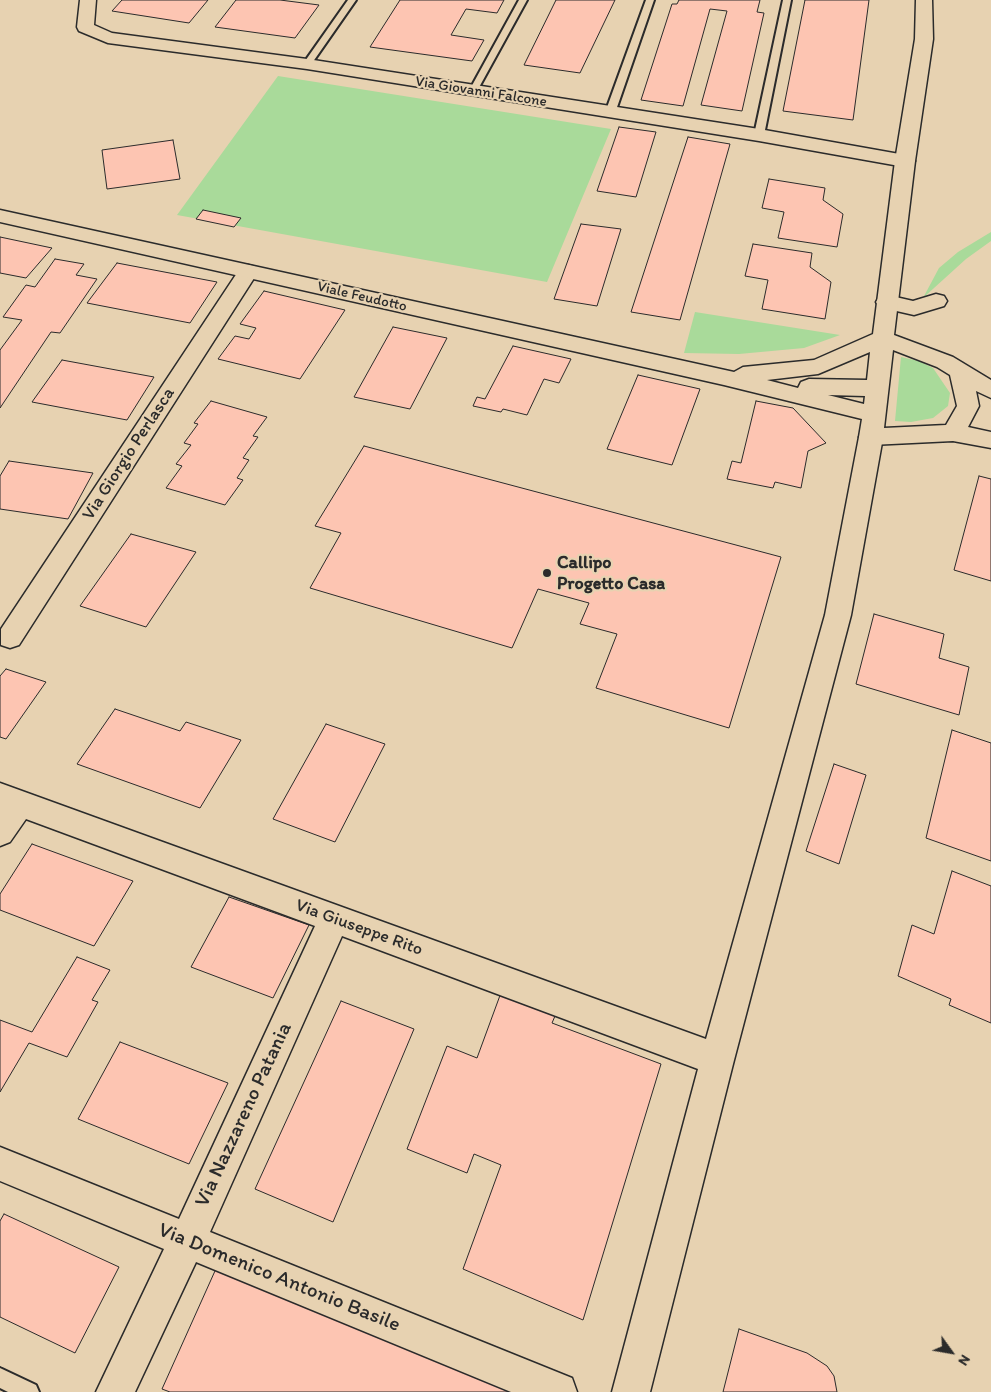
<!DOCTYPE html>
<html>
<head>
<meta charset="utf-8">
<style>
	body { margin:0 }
	#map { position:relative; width:991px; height:1392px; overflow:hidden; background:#e7d2b1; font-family:Itim,sans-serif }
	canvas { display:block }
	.north { position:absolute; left:926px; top:1327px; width:50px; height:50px; -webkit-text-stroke:4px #e7d2b1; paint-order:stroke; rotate:122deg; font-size:14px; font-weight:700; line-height:20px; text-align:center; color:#2b2b2b }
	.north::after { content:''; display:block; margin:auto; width:18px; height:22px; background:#2b2b2b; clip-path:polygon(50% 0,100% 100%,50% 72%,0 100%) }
</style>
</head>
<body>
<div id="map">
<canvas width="991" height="1392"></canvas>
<div class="north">N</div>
</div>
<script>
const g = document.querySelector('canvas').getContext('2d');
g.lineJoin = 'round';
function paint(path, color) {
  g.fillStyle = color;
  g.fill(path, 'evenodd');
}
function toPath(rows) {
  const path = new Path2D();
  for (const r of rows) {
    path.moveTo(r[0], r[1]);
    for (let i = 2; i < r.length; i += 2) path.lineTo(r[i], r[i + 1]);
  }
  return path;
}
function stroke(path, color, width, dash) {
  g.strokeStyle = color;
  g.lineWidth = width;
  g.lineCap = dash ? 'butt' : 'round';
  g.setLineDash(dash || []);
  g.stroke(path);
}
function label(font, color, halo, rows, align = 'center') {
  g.font = font + ' Itim,sans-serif';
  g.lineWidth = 4.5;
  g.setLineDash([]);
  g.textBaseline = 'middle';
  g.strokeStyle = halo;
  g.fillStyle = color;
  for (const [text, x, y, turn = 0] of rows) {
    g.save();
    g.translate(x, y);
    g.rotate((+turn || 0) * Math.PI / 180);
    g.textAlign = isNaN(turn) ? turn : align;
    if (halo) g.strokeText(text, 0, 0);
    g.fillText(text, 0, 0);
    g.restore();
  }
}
const green = toPath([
	[278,76,611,129,547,282,177,215],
	[991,232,991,241,966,259,923,298,939,268,958,252],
	[695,312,840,335,804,348,739,354,684,353],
	[901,357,919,361,933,368,950,393,948,406,933,418,911,422,895,421]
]);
const building = toPath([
	[122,0,208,0,189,23,112,11,122,0],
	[236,0,280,0,319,5,295,38,215,27,236,0],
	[400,0,504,0,497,13,466,9,451,35,484,40,472,61,370,47,400,0],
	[556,0,615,0,580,73,524,65,556,0],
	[679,0,760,0,757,12,764,13,742,111,701,105,727,11,710,9,683,106,641,100,672,4,677,4,679,0],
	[805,0,869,0,853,120,783,111,805,0],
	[619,127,656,132,636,197,597,191,619,127],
	[688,137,730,144,680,320,631,312,688,137],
	[173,140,180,179,107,189,102,150,173,140],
	[769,179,825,188,823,200,843,214,837,247,778,238,784,212,762,208,769,179],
	[203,210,241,218,234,227,196,219,203,210],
	[581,224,621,229,597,306,554,299,581,224],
	[0,237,52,248,26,278,0,273,0,237],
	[753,244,812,253,810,267,831,282,825,319,762,309,768,280,745,276,753,244],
	[55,259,84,264,76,275,97,279,60,333,51,332,0,408,0,350,22,320,3,317,26,285,35,287,55,259],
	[117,263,217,282,190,323,87,303,117,263],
	[264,291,345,310,300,379,218,359,235,336,249,339,256,328,240,324,264,291],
	[393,327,447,338,410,409,354,397,393,327],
	[513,346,571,359,559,383,544,379,527,415,503,409,501,412,473,406,477,397,485,399,513,346],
	[62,360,154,377,127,420,32,402,62,360],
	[638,375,700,389,672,465,607,449,638,375],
	[211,401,267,417,253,436,258,437,243,458,249,460,237,478,243,480,225,505,166,488,182,466,176,464,191,445,184,443,198,424,194,423,211,401],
	[756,401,793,408,826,443,808,451,801,488,775,482,773,488,727,479,732,461,741,463,756,401],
	[364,446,781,557,729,728,596,688,617,634,580,624,589,603,538,589,512,648,310,588,341,533,315,526,364,446],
	[9,461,93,473,68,519,0,509,0,476,9,461],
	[979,476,991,479,991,581,954,570,979,476],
	[131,534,196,552,146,627,80,606,131,534],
	[874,614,944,634,939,658,969,667,959,715,856,684,874,614],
	[6,669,46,682,6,739,0,737,0,676,6,669],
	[115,709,180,731,186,722,241,740,200,808,77,764,115,709],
	[326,724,385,744,335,842,273,819,326,724],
	[952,730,991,743,991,861,926,838,952,730],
	[834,764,866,775,839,864,806,851,834,764],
	[32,844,133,881,94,946,0,910,0,894,32,844],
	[952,871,991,886,991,1023,949,1005,951,999,898,976,912,925,934,934,952,871],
	[229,897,309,925,273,998,191,967,229,897],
	[77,957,110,970,92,1000,98,1002,67,1057,29,1043,0,1092,0,1020,32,1032,77,957],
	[502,990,558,1009,552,1023,661,1064,583,1320,463,1269,501,1165,474,1154,467,1173,407,1149,447,1046,477,1058,502,990],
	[341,1001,414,1029,333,1222,255,1189,341,1001],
	[120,1042,228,1083,189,1164,78,1119,120,1042],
	[4,1214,119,1267,75,1353,0,1317,0,1221,4,1214],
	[219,1262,528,1392,170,1392,162,1389,219,1262],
	[739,1329,807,1353,827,1366,834,1376,837,1392,723,1392,739,1329]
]);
const service = toPath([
	[348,0,356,0,310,66,304,66,303,64,348,0],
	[519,0,527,0,477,91,476,93,470,93,469,91,519,0],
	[646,0,654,0,615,113,610,116,607,115,605,113,646,0],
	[783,0,791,0,764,135,759,138,754,135,783,0],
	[0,1368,36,1385,39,1392,8,1392,0,1388,0,1368]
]);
const minor = toPath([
	[80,0,96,0,94,25,112,33,307,59,759,129,905,155,912,157,915,161,912,165,905,167,759,141,307,69,108,43,79,31,77,27,80,0],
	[248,265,255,267,258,272,19,645,10,648,1,645,1,629,241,267,248,265],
	[936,294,944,296,947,301,944,306,914,315,879,307,876,302,879,297,887,295,913,301,936,294],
	[871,429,879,431,883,437,851,615,734,1060,650,1392,612,1392,698,1069,342,936,210,1232,572,1378,577,1392,511,1392,196,1262,135,1392,96,1392,164,1249,0,1181,0,1147,179,1219,315,926,26,819,10,842,0,846,0,783,706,1039,825,615,859,437,863,431,871,429]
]);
const tertiary = toPath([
	[916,0,932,0,933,39,915,161,894,335,953,357,991,380,991,398,976,391,979,406,968,427,991,432,991,448,953,441,871,445,863,443,859,437,862,419,724,385,0,222,0,210,734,372,743,367,814,360,873,334,895,161,915,39,916,0],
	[893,350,937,367,950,375,957,406,946,425,884,428,893,350],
	[870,352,867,380,809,379,801,382,798,388,767,380,818,374,870,352],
	[828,395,865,396,864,404,828,395]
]);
const markers = [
	[547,573,5,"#2b2b2b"]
];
const farStreetnames = [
	["Via Giovanni Falcone",481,92,9],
	["Viale Feudotto",362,297,13]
];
const streetNames = [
	["Via Giorgio Perlasca",129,454,-57],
	["Via Giuseppe Rito",359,928,20]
];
const poiNames = [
	["Callipo",557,563],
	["Progetto Casa",557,584]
];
const nearStreetnames = [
	["Via Nazzareno Patania",244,1115,-65],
	["Via Domenico Antonio Basile",279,1278,22]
];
paint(green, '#a9da9a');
paint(building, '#fdc5b2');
stroke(building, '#2b2b2b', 1);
stroke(service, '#2b2b2b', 4);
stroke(minor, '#2b2b2b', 3);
stroke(tertiary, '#2b2b2b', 3);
paint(service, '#e7d2b1');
paint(minor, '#e7d2b1');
paint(tertiary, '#e7d2b1');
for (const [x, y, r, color] of markers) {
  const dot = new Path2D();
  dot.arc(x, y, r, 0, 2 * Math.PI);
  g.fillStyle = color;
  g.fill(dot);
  stroke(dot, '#e7d2b1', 2);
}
label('15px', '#2b2b2b', '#e7d2b1', farStreetnames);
label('18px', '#2b2b2b', '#e7d2b1', streetNames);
label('bold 18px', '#2b2b2b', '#e7d2b1', poiNames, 'left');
label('21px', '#2b2b2b', '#e7d2b1', nearStreetnames);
</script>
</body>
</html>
